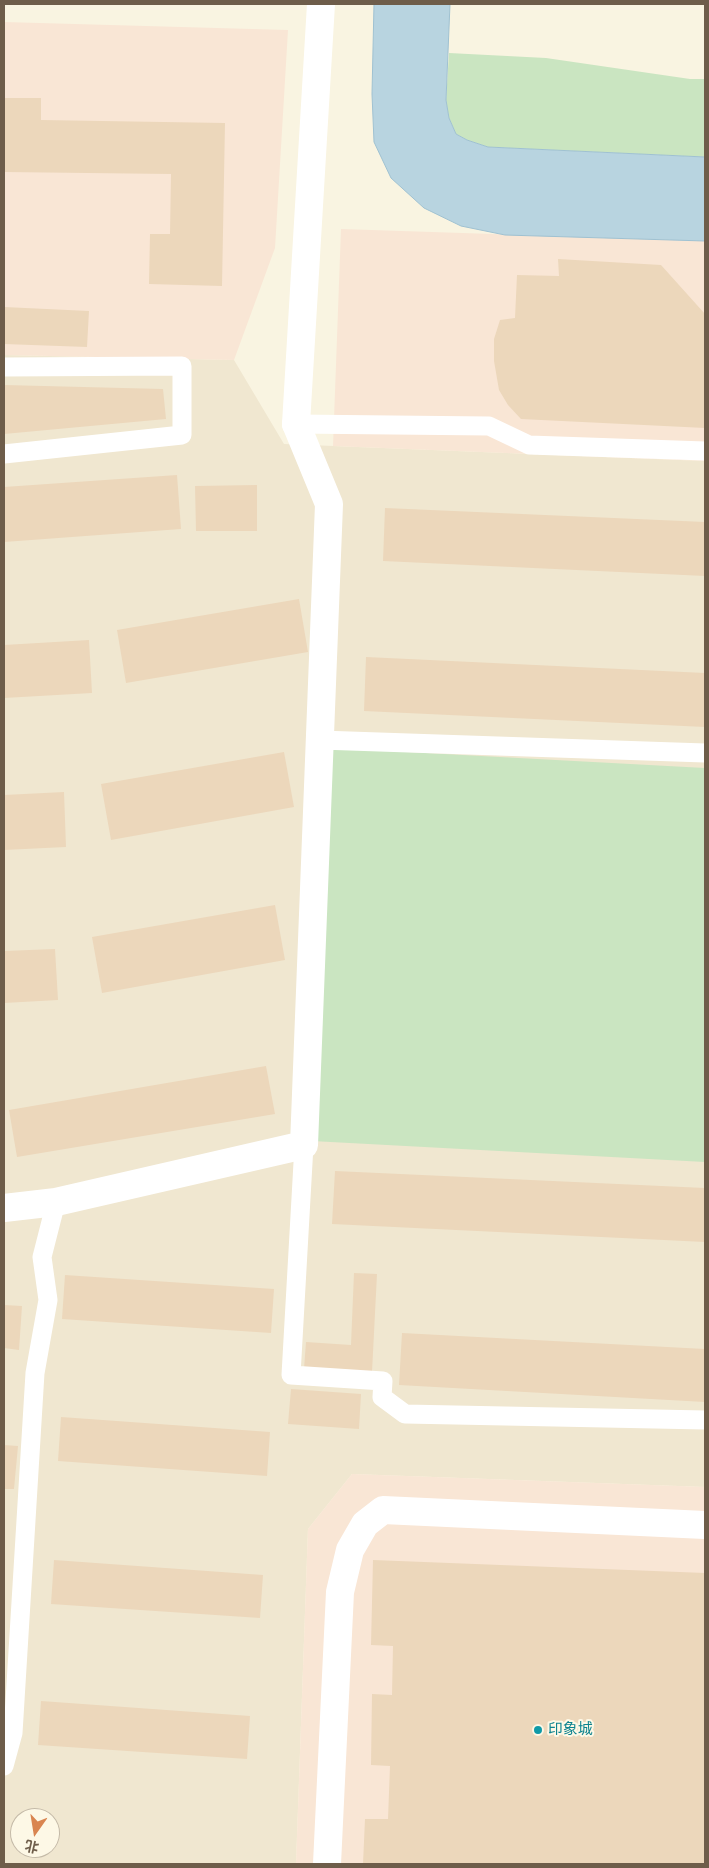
<!DOCTYPE html>
<html>
<head>
<meta charset="utf-8">
<style>
	body { margin:0 }
	#map { position:relative; width:709px; height:1868px; overflow:hidden; background:#f9f4e1; font-family:Montserrat,"Noto Sans SC",sans-serif }
	canvas { display:block }
	.frame { position:absolute; inset:0; border:5px solid #6e5d4a; pointer-events:none }
	.north { position:absolute; left:10px; top:1808px; width:50px; height:50px; box-sizing:border-box; background:#fdf8e6; border:1px solid #c4baa8; border-radius:50%; rotate:193deg; font-size:14px; font-weight:700; line-height:20px; text-align:center; color:#6e5d4a }
	.north::after { content:''; display:block; margin:auto; width:18px; height:22px; background:#d98550; clip-path:polygon(50% 0,100% 100%,50% 72%,0 100%) }
</style>
</head>
<body>
<div id="map">
<canvas width="709" height="1868"></canvas>
<div class="frame"></div>
<div class="north">北</div>
</div>
<script>
const g = document.querySelector('canvas').getContext('2d');
g.lineJoin = 'round';
function paint(path, color) {
  g.fillStyle = color;
  g.fill(path, 'evenodd');
}
function toPath(rows) {
  const path = new Path2D();
  for (const r of rows) {
    path.moveTo(r[0], r[1]);
    for (let i = 2; i < r.length; i += 2) path.lineTo(r[i], r[i + 1]);
  }
  return path;
}
function stroke(path, color, width, dash) {
  g.strokeStyle = color;
  g.lineWidth = width;
  g.lineCap = dash ? 'butt' : 'round';
  g.setLineDash(dash || []);
  g.stroke(path);
}
function label(font, color, halo, rows, align = 'center') {
  g.font = font + ' Montserrat,"Noto Sans SC",sans-serif';
  g.lineWidth = 4;
  g.setLineDash([]);
  g.textBaseline = 'middle';
  g.strokeStyle = halo;
  g.fillStyle = color;
  for (const [text, x, y, turn = 0] of rows) {
    g.save();
    g.translate(x, y);
    g.rotate((+turn || 0) * Math.PI / 180);
    g.textAlign = isNaN(turn) ? turn : align;
    if (halo) g.strokeText(text, 0, 0);
    g.fillText(text, 0, 0);
    g.restore();
  }
}
const residential = toPath([
	[4,355,234,360,284,444,705,461,705,1487,352,1474,308,1529,296,1864,4,1864],
	[20,1818,50,1818,50,1848,20,1848]
]);
const commercial = toPath([
	[4,22,288,30,275,248,234,360,4,355],
	[341,229,705,241,705,461,333,446],
	[352,1474,705,1487,705,1864,296,1864,308,1529]
]);
const green = toPath([
	[449,53,546,58,690,79,705,79,705,157,488,147,467,140,456,134,449,118,446,100],
	[332,748,705,768,705,1162,312,1141]
]);
const water = toPath([
	[374,4,450,4,446,100,449,118,456,134,467,140,488,147,705,157,705,241,505,235,461,226,424,208,391,178,374,142,372,94,374,4]
]);
const building = toPath([
	[4,98,41,98,41,120,225,123,222,286,149,284,150,234,170,234,171,174,4,172],
	[558,259,661,265,705,314,705,428,521,419,508,405,499,390,494,361,494,339,500,320,515,318,517,275,559,276],
	[4,307,89,311,87,347,4,344],
	[4,385,163,389,166,419,4,434],
	[177,475,181,529,4,542,4,487],
	[257,485,257,531,196,531,195,486],
	[385,508,705,522,705,576,383,561],
	[299,599,308,652,126,683,117,630],
	[89,640,92,693,4,698,4,645],
	[366,657,705,673,705,727,364,711],
	[284,752,294,807,111,840,101,784],
	[64,792,66,847,4,850,4,795],
	[275,905,285,960,102,993,92,937],
	[55,949,58,1000,4,1003,4,951],
	[266,1066,275,1114,17,1157,9,1110],
	[335,1171,705,1188,705,1242,332,1224],
	[354,1273,377,1274,372,1372,304,1369,306,1342,351,1345],
	[65,1275,274,1289,271,1333,62,1319],
	[4,1305,22,1306,19,1350,4,1348],
	[402,1333,705,1349,705,1402,399,1385],
	[291,1389,361,1394,359,1429,288,1424],
	[61,1417,270,1432,267,1476,58,1461],
	[4,1445,18,1446,14,1489,4,1489],
	[54,1560,263,1575,260,1618,51,1604],
	[373,1560,705,1573,705,1864,363,1864,365,1819,388,1819,390,1766,371,1765,372,1694,392,1695,393,1646,371,1645],
	[41,1701,250,1716,247,1759,38,1745]
]);
const service = toPath([
	[4,367,182,366,182,435,4,454],
	[296,424,489,426,529,445,705,451],
	[320,740,705,753],
	[304,1145,291,1375,383,1381,382,1397,405,1414,705,1420],
	[4,1766,13,1733,35,1373,48,1300,42,1257,56,1202]
]);
const minor = toPath([
	[4,1208,56,1202,304,1145,329,504,296,424],
	[327,1864,340,1592,350,1550,365,1524,383,1510,705,1525]
]);
const tertiary = toPath([
	[296,424,321,4]
]);
const markers = [
	[538,1730,5,"#0f9aa8"]
];
const cultureNames = [
	["印象城",548,1730]
];
paint(residential, '#f0e7d0');
paint(commercial, '#f9e6d5');
paint(green, '#cae5c1');
paint(water, '#b8d4e0');
stroke(water, '#9fc1d1', 1);
paint(building, '#ecd7bb');
stroke(service, '#fff', 19);
stroke(minor, '#fff', 28);
stroke(tertiary, '#fff', 28);
for (const [x, y, r, color] of markers) {
  const dot = new Path2D();
  dot.arc(x, y, r, 0, 2 * Math.PI);
  g.fillStyle = color;
  g.fill(dot);
  stroke(dot, '#fdf8e6', 2);
}
label('15px', '#0d838f', '#fdf8e6', cultureNames, 'left');
</script>
</body>
</html>
